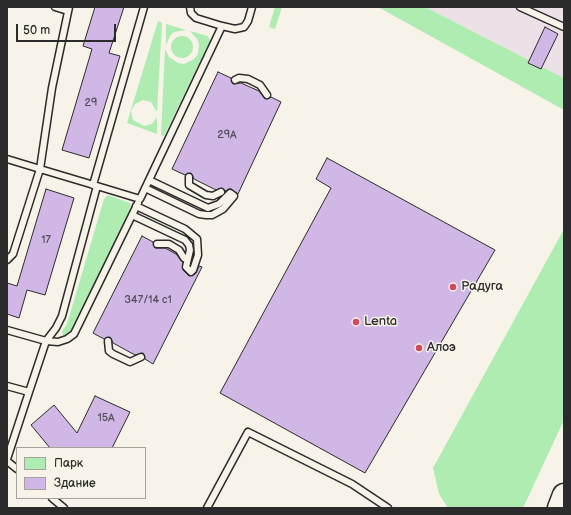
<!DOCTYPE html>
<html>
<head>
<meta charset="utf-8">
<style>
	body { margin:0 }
	#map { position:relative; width:571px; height:515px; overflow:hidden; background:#f7f3e8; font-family:"Balsamiq Sans",sans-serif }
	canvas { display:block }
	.frame { position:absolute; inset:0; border:8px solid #2b2b2b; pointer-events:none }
	.legend { position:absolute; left:16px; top:447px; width:130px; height:52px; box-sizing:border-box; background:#f7f3e8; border:1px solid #a5a39c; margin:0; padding:5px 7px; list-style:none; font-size:12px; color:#2b2b2b }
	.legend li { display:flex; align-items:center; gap:8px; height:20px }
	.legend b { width:20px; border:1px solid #a5a39c }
	.scale { position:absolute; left:16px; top:24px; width:100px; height:18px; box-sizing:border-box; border:2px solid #2b2b2b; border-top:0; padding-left:5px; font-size:12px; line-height:14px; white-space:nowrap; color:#2b2b2b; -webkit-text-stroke:3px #f7f3e8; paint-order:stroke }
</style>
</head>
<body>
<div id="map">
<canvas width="571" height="515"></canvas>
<div class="frame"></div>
<ul class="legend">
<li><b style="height:11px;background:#afecb1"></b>Парк</li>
<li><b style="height:11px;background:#d1b7e5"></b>Здание</li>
</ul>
<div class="scale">50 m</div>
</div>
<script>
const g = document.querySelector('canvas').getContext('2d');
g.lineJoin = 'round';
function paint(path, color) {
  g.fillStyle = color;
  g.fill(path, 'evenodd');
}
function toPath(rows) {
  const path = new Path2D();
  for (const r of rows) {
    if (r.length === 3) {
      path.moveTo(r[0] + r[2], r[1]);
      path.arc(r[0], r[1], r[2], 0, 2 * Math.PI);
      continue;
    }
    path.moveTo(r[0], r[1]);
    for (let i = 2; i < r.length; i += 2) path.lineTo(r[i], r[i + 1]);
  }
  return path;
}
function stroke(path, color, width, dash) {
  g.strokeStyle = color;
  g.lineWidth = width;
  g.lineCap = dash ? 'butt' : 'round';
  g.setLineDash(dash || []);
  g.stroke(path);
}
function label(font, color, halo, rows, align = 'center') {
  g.font = font + ' "Balsamiq Sans",sans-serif';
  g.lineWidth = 3;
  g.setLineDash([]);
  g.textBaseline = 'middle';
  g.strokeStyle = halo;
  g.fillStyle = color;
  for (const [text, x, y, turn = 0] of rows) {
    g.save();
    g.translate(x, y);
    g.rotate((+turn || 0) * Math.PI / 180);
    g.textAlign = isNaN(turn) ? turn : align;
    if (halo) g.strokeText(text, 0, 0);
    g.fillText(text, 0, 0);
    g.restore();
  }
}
const built = toPath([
	[425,7,564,7,564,78]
]);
const green = toPath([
	[275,7,282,7,275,29,269,27],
	[378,7,425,7,564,78,564,110],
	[158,21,162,23,157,112,151,102,143,100,135,104,131,111,133,120,144,126,152,124,157,117,157,134,127,123],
	[166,24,186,30,174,32,170,36,166,45],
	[190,31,208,36,210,41,164,136,161,135,165,49,169,57,178,63,184,64,194,59,198,54,199,44,197,39],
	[182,47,11],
	[108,195,130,203,131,207,76,324,70,335,66,337,63,335,62,331,67,324,104,199],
	[564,229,564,420,523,508,448,508,439,494,433,468]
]);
const building = toPath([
	[95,7,124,7,109,53,120,56,89,158,62,150,92,49,83,46,95,7],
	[545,27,558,34,541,69,528,63,545,27],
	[218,72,231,78,233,84,241,83,259,91,265,99,271,97,281,102,238,194,231,189,225,191,222,188,216,190,194,179,191,173,185,175,172,169,218,72],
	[327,158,495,250,365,473,220,393,331,188,316,179,327,158],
	[46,189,74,198,45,295,27,290,19,318,7,314,7,283,17,286,46,189],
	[142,236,153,242,155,248,165,248,176,254,183,262,183,270,189,276,196,273,199,266,202,267,153,364,145,359,143,353,135,355,113,343,110,337,104,339,93,333,142,236],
	[95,396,130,412,112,448,50,448,31,425,54,405,77,433,95,396]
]);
const lane = toPath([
	[55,7,68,11],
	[190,7,191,13,196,18,222,26],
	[520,7,564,27],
	[235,80,239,78,248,79,260,85,267,95],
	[7,159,40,169,52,88,69,7],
	[189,177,189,185,206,195,213,196,221,192],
	[93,185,144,7],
	[97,186,140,199,222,26,235,29,244,27,248,21,252,7],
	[145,188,199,214,206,215,212,215,223,209,234,196,230,193,219,204,208,208,149,180],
	[132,215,185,240,189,245,190,250,186,267,191,272,193,270,198,255,197,239,185,229,136,206],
	[157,244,169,244,179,250,184,258],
	[7,260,13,254,40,169,97,186,62,316,56,328,46,341],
	[7,330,46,341,29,392],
	[46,341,58,342,67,339,74,334,138,203],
	[108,341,109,351,113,354,130,362,141,357],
	[7,386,29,392,7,459],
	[7,461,17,469],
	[52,498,64,508],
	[207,508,248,432,352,484,388,508]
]);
const highway = toPath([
	[559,508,564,495]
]);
const markers = [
	[453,287,4,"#d1495b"],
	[356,322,4,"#d1495b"],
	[419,348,4,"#d1495b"]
];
const numberNames = [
	["29",91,103],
	["29А",227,135],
	["17",46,240],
	["347/14 с1",148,300],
	["15А",106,418]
];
const poiNames = [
	["Радуга",461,287],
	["Lenta",364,322],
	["Алоэ",427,348]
];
paint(built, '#ece1e7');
paint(green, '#afecb1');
paint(building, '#d1b7e5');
stroke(building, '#2b2b2b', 1);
stroke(lane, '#2b2b2b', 9);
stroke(highway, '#2b2b2b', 25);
stroke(lane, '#f7f3e8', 6);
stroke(highway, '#f7f3e8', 22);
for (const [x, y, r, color] of markers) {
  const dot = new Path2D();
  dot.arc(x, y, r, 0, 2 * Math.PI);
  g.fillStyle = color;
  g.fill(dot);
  stroke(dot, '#f7f3e8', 1.5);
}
label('11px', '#544e5a', null, numberNames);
label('13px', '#2b2b2b', '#f7f3e8', poiNames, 'left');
</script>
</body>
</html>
